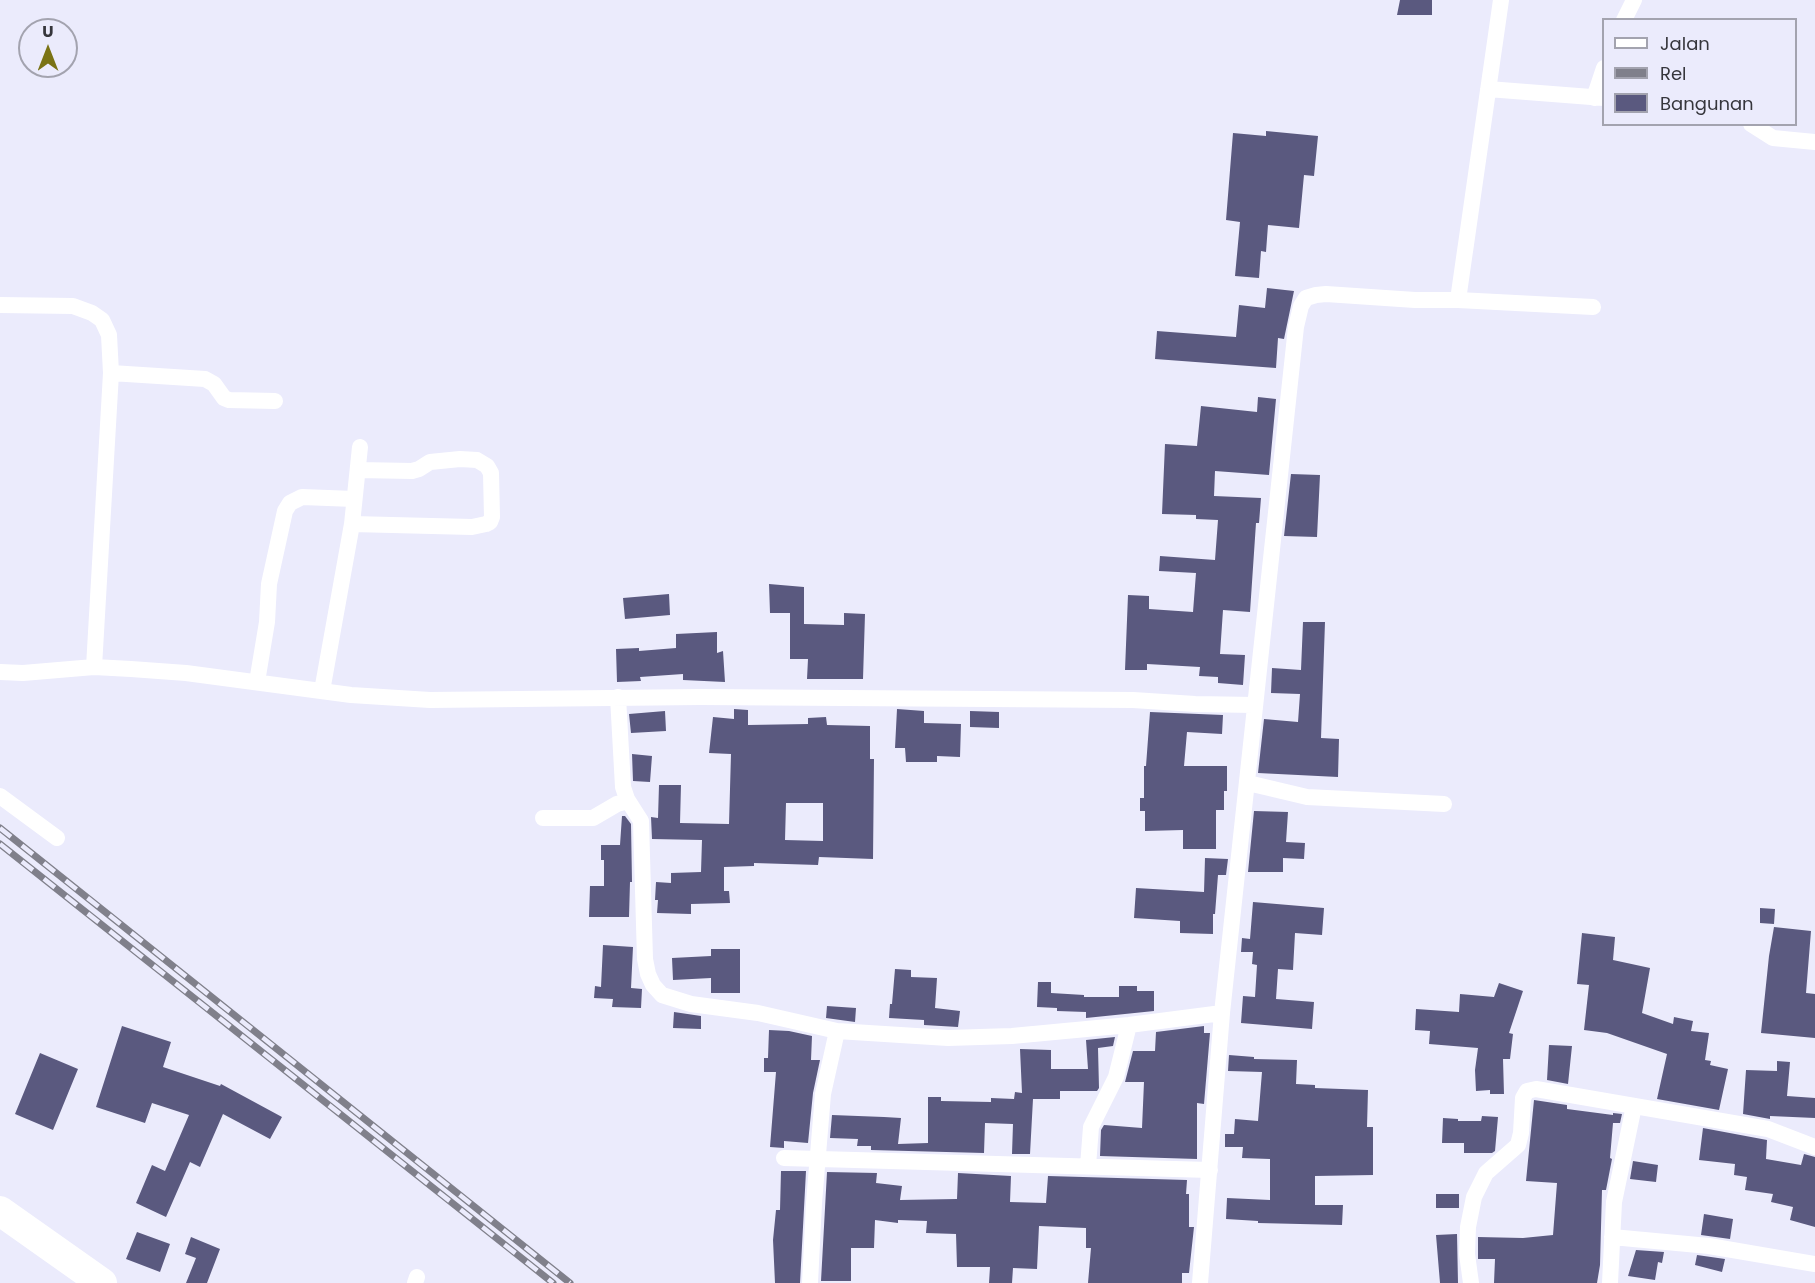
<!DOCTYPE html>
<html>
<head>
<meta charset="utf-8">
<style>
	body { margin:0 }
	#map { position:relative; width:1815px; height:1283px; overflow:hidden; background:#ebebfc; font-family:Poppins,sans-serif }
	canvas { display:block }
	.legend { position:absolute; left:1602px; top:18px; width:195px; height:108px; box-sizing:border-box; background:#ebebfc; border:2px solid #a3a3af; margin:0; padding:8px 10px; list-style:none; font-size:18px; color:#36363c }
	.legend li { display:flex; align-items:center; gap:12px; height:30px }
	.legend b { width:30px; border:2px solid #a3a3af }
	.north { position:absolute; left:18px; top:18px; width:60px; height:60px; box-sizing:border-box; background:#ebebfc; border:2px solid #a3a3af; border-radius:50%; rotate:0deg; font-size:16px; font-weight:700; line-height:24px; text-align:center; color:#36363c }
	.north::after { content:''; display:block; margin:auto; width:21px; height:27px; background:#7a7315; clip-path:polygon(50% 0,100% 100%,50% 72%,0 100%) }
</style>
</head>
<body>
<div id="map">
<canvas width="1815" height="1283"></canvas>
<ul class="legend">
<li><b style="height:8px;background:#fff"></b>Jalan</li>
<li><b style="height:8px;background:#80808b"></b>Rel</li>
<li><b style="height:16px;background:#5a597f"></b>Bangunan</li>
</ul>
<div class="north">U</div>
</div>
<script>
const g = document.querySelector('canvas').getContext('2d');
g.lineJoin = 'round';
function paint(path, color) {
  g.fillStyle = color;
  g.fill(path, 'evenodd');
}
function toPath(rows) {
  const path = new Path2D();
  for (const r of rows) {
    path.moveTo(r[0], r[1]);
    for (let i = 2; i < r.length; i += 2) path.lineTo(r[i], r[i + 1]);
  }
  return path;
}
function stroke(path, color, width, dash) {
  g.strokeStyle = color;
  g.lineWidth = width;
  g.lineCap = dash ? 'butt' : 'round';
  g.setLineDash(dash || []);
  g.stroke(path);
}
const building = toPath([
	[1400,0,1432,0,1432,15,1397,15],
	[1266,131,1318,136,1314,176,1304,175,1299,228,1268,225,1266,252,1261,251,1259,278,1235,276,1240,222,1226,220,1233,133,1266,136],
	[1267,288,1294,291,1284,339,1278,338,1276,368,1155,359,1157,331,1236,337,1239,305,1265,308],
	[1258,397,1276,399,1269,475,1215,471,1214,496,1261,498,1259,523,1256,523,1250,612,1223,610,1220,654,1245,655,1243,685,1218,683,1218,677,1199,676,1200,667,1147,664,1147,670,1125,670,1128,595,1149,596,1149,609,1193,612,1196,573,1159,571,1160,556,1215,560,1218,520,1196,519,1196,515,1162,514,1165,444,1197,446,1201,406,1257,412],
	[1291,474,1320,475,1317,537,1284,536],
	[769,584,804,587,804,624,844,625,844,613,865,614,863,679,807,679,808,659,790,659,790,613,770,613],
	[669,594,670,615,625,619,623,598],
	[1303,622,1325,622,1321,738,1339,739,1338,777,1258,773,1264,719,1298,722,1300,694,1271,693,1272,668,1301,670],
	[717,632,717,653,723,651,725,682,683,680,683,674,640,677,641,681,617,682,616,649,639,648,639,651,676,648,676,634],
	[734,709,748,710,748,725,808,724,808,718,826,717,827,725,870,726,870,759,874,759,873,859,819,857,818,865,754,863,754,866,724,867,724,891,729,891,730,903,691,904,691,914,657,913,658,900,655,900,656,882,671,883,671,873,701,872,702,840,652,839,651,817,658,818,659,785,681,785,680,823,729,824,731,754,709,753,713,717,734,719],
	[786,803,823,803,823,841,785,840],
	[897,709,924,711,924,723,961,724,960,757,937,756,937,762,906,762,905,748,895,748],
	[665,711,666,731,631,733,629,714],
	[970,711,999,712,999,728,970,727],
	[1150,712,1223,715,1222,734,1187,732,1184,766,1227,766,1227,791,1224,791,1224,810,1216,810,1216,849,1183,849,1183,830,1145,831,1145,811,1140,811,1140,798,1144,798,1144,766,1146,766],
	[632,754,652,756,650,782,633,781],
	[1254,811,1288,812,1286,842,1305,843,1304,859,1283,858,1283,872,1248,872],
	[622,816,625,816,631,824,632,882,630,882,629,917,589,917,590,886,604,886,604,860,601,860,601,845,620,845],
	[1205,858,1228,859,1226,875,1218,875,1215,914,1213,914,1213,934,1180,933,1180,921,1134,918,1136,888,1204,892],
	[1253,902,1324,908,1322,935,1295,933,1293,970,1278,969,1276,999,1314,1002,1312,1029,1241,1023,1243,996,1255,997,1257,965,1252,964,1253,952,1241,952,1242,938,1250,939],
	[1760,908,1775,909,1774,924,1760,923],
	[1774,927,1811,931,1806,993,1815,994,1815,1038,1761,1033,1769,956],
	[1582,933,1615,937,1613,960,1650,968,1642,1013,1673,1024,1674,1017,1693,1021,1691,1031,1709,1033,1705,1060,1711,1061,1710,1065,1728,1069,1719,1110,1657,1099,1667,1054,1607,1033,1584,1030,1589,985,1577,984],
	[603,945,633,947,631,988,642,989,641,1008,612,1007,613,999,594,998,595,986,601,987],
	[711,949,740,949,740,993,711,993,711,978,673,980,672,958,711,956],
	[895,969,911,970,911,977,937,978,935,1008,960,1011,958,1027,924,1025,924,1020,889,1018,890,1004,892,1004],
	[1038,982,1051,982,1051,993,1084,995,1084,997,1119,997,1119,986,1137,986,1137,991,1154,991,1154,1011,1086,1018,1086,1012,1057,1011,1057,1008,1037,1007],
	[1499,983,1523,991,1509,1033,1513,1034,1510,1059,1503,1059,1504,1094,1490,1094,1490,1090,1476,1091,1475,1070,1478,1048,1429,1044,1430,1031,1415,1030,1416,1009,1459,1012,1460,994,1494,997],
	[827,1006,856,1008,855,1022,826,1018],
	[674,1012,701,1016,701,1029,673,1028],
	[122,1026,171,1042,163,1067,220,1086,221,1084,282,1117,270,1139,223,1114,200,1167,190,1162,166,1217,136,1203,152,1165,165,1171,189,1115,152,1103,145,1123,96,1107],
	[1204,1026,1204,1033,1210,1033,1204,1104,1197,1103,1197,1159,1100,1156,1101,1130,1104,1125,1142,1128,1144,1082,1125,1082,1133,1051,1155,1051,1156,1032],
	[769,1030,789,1031,812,1036,811,1060,820,1060,813,1093,808,1143,784,1141,784,1148,770,1147,776,1072,764,1072,764,1058,768,1058],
	[1115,1037,1113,1046,1098,1048,1099,1088,1097,1091,1060,1091,1060,1099,1033,1099,1030,1154,1012,1154,1013,1124,985,1123,984,1153,871,1150,871,1146,857,1146,858,1139,830,1138,832,1115,884,1117,901,1118,898,1144,928,1143,928,1097,941,1097,941,1101,991,1102,991,1098,1014,1099,1015,1092,1022,1093,1020,1049,1051,1050,1051,1069,1088,1069,1086,1040],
	[1549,1045,1572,1046,1568,1084,1547,1080],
	[40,1053,78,1069,53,1130,15,1114],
	[1229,1055,1254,1057,1254,1059,1297,1060,1296,1084,1315,1085,1315,1088,1368,1090,1367,1127,1373,1127,1373,1175,1315,1176,1315,1205,1343,1205,1342,1225,1258,1223,1258,1221,1226,1219,1227,1198,1270,1200,1270,1159,1242,1158,1243,1147,1225,1147,1225,1134,1234,1134,1235,1119,1258,1121,1262,1072,1228,1071],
	[1777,1061,1790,1062,1787,1096,1815,1098,1815,1118,1770,1116,1770,1119,1743,1114,1746,1070,1777,1071],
	[1534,1100,1567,1105,1567,1109,1613,1115,1613,1113,1622,1114,1620,1123,1613,1123,1610,1158,1612,1159,1606,1190,1602,1190,1600,1265,1597,1283,1494,1283,1495,1259,1478,1259,1478,1237,1523,1238,1553,1235,1557,1183,1526,1181],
	[1482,1116,1498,1117,1495,1151,1492,1153,1464,1153,1464,1143,1442,1143,1443,1118,1458,1119,1458,1121,1481,1121],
	[1703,1128,1767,1140,1766,1159,1801,1165,1804,1154,1815,1157,1815,1227,1790,1220,1793,1207,1771,1202,1773,1194,1745,1190,1747,1177,1734,1175,1735,1164,1699,1160],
	[1633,1161,1658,1165,1656,1182,1630,1179],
	[781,1171,806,1171,800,1283,775,1283,773,1240,776,1210,780,1210],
	[827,1172,877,1173,876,1183,902,1186,900,1200,957,1199,958,1173,1011,1176,1010,1202,1046,1203,1048,1176,1187,1180,1186,1194,1189,1194,1189,1227,1194,1227,1189,1273,1182,1273,1182,1283,1088,1283,1091,1248,1086,1248,1086,1228,1039,1226,1037,1269,1013,1268,1012,1283,989,1283,990,1267,957,1267,956,1234,926,1233,927,1221,898,1220,898,1223,875,1220,874,1248,851,1248,851,1281,821,1281],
	[1436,1194,1459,1194,1459,1208,1436,1208],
	[1704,1214,1733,1219,1730,1239,1701,1235],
	[137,1232,170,1244,160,1272,126,1259],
	[1457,1234,1458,1283,1440,1283,1436,1235],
	[191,1237,220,1249,207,1283,186,1283,196,1258,185,1254],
	[1636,1250,1664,1252,1662,1263,1658,1262,1655,1280,1628,1276],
	[1697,1255,1725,1259,1722,1272,1695,1265]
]);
const street = toPath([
	[1624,20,1634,0],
	[1488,89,1604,98],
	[1594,98,1604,68],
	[1751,124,1773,138,1815,142],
	[1458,300,1593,307],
	[0,305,73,306,92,313,102,320,109,335,111,373,94,667],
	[111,373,205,379,214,384,224,398,229,400,275,401],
	[352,524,472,527,486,524,490,522,492,517,491,473,487,466,477,460,460,459,430,462,419,469,412,471,358,470],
	[0,672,23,673,94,667,131,669,186,673,351,695,430,700,700,697,1133,700,1195,704,1254,705],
	[257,682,267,622,269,584,285,511,290,503,302,497,354,499],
	[322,691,352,524,360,447],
	[618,697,623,787,627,799,641,821,645,959,648,974,653,985,662,995,691,1004,758,1013,837,1031,948,1038,1012,1036,1129,1025,1222,1013],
	[1248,783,1307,797,1444,804],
	[0,796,57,838],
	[543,818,593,818,617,804,628,801],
	[784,1158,1210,1170],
	[1088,1166,1091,1127,1116,1077,1129,1025],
	[1612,1237,1709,1246,1815,1264],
	[415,1283,417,1277],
	[810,1283,814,1203,823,1094,837,1031],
	[1200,1283,1222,1013,1296,327,1301,306,1306,298,1316,295,1326,294,1415,300,1458,300,1501,0],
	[1471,1283,1467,1254,1468,1227,1474,1197,1486,1173,1518,1145,1521,1133,1523,1098,1527,1091,1536,1089,1768,1129,1815,1147],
	[1610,1283,1614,1202,1634,1106]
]);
const highway = toPath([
	[0,1211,102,1283]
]);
const rail = toPath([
	[0,828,570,1283],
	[0,844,553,1283]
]);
paint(building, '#5a597f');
stroke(street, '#fff', 16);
stroke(highway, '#fff', 30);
stroke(rail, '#80808b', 7);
stroke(rail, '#ebebfc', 4.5, [14]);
</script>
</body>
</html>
